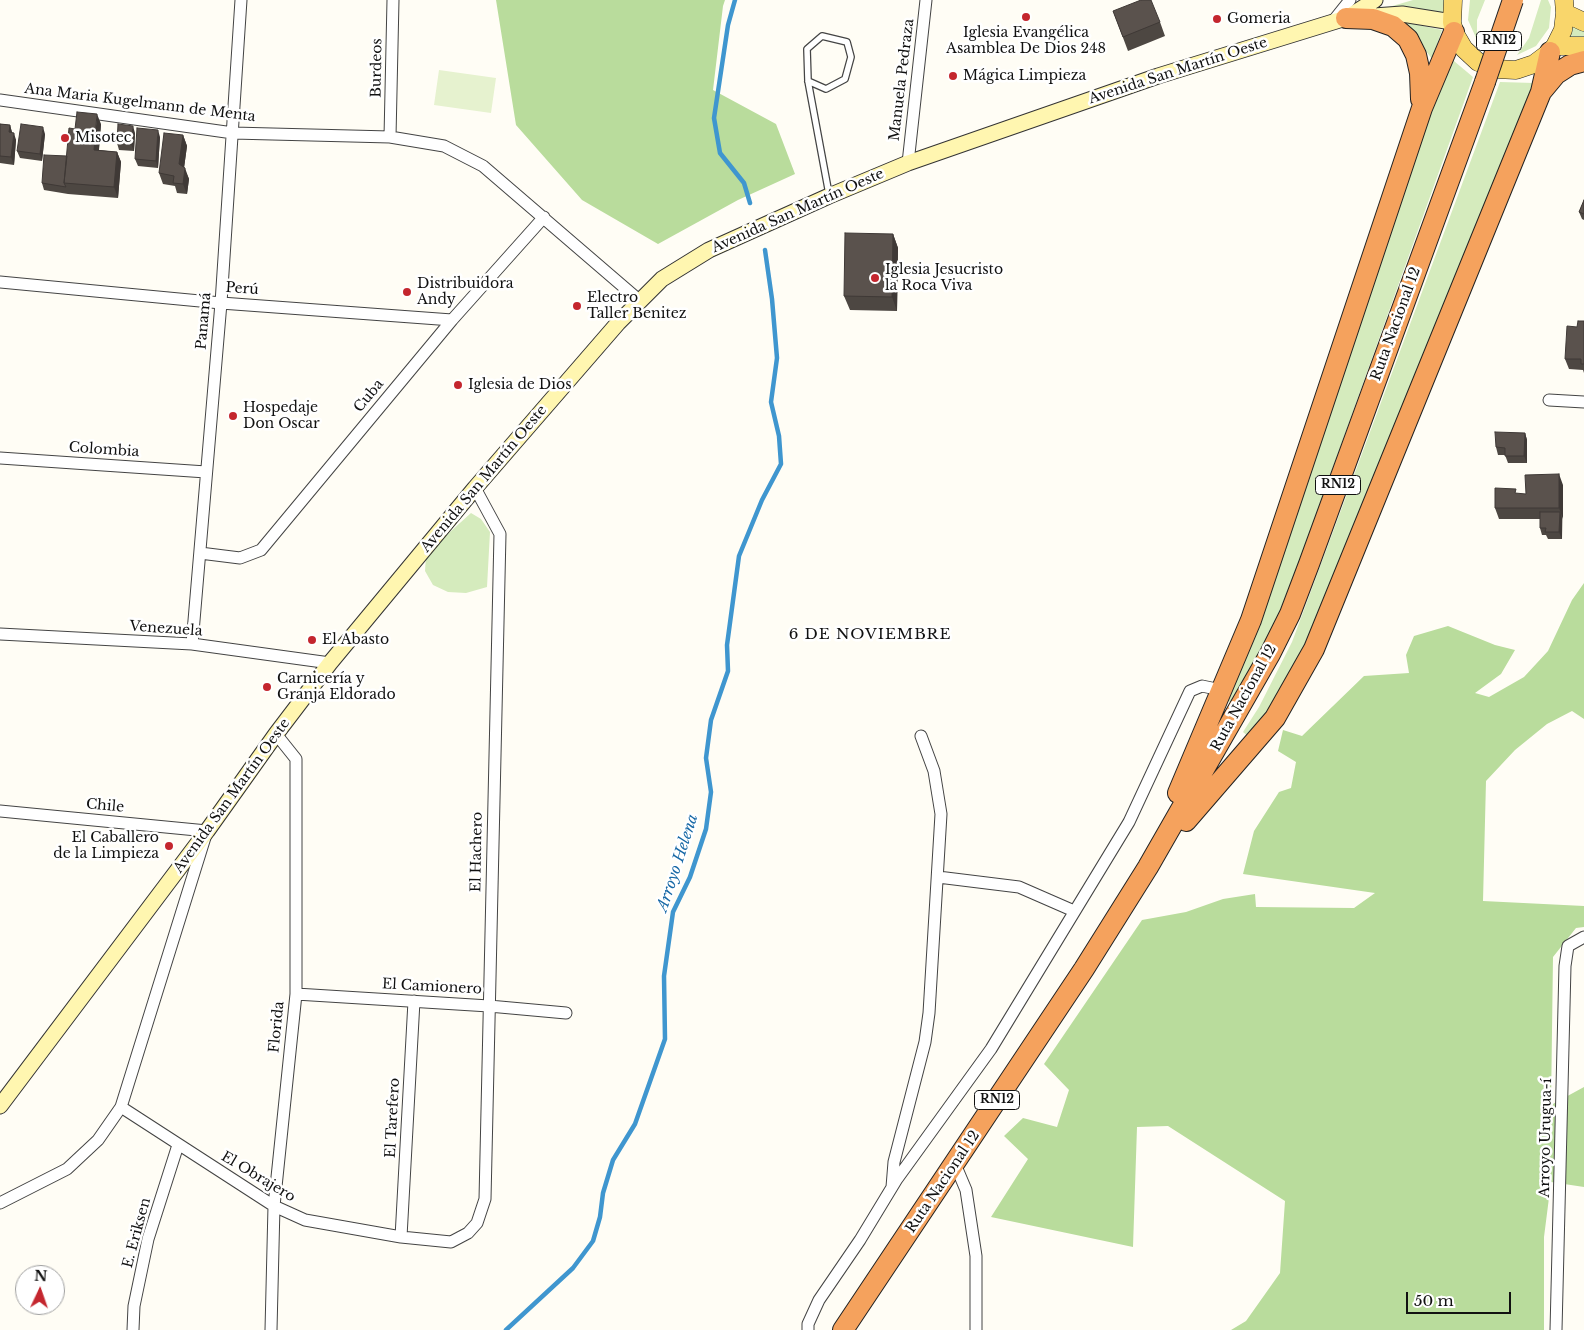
<!DOCTYPE html>
<html>
<head>
<meta charset="utf-8">
<style>
	body { margin:0 }
	#map { position:relative; width:1584px; height:1330px; overflow:hidden; background:#fffdf5; font-family:"Libre Baskerville",serif }
	canvas { display:block }
	.north { position:absolute; left:15px; top:1265px; width:50px; height:50px; box-sizing:border-box; background:#fff; border:1px solid #a0a0a0; border-radius:50%; rotate:3deg; font-size:14px; font-weight:700; line-height:20px; text-align:center; color:#111 }
	.north::after { content:''; display:block; margin:auto; width:18px; height:22px; background:#c4262e; clip-path:polygon(50% 0,100% 100%,50% 72%,0 100%) }
	.scale { position:absolute; left:1406px; top:1292px; width:105px; height:22px; box-sizing:border-box; border:2px solid #111; border-top:0; padding-left:6px; font-size:15px; line-height:18px; white-space:nowrap; color:#111; -webkit-text-stroke:4px #fff; paint-order:stroke }
</style>
</head>
<body>
<div id="map">
<canvas width="1584" height="1330"></canvas>
<div class="north">N</div>
<div class="scale">50 m</div>
</div>
<script>
const g = document.querySelector('canvas').getContext('2d');
g.lineJoin = 'round';
function paint(path, color) {
  g.fillStyle = color;
  g.fill(path, 'evenodd');
}
function toPath(rows) {
  const path = new Path2D();
  for (const r of rows) {
    path.moveTo(r[0], r[1]);
    for (let i = 2; i < r.length; i += 2) path.lineTo(r[i], r[i + 1]);
  }
  return path;
}
function stroke(path, color, width, dash) {
  g.strokeStyle = color;
  g.lineWidth = width;
  g.lineCap = dash ? 'butt' : 'round';
  g.setLineDash(dash || []);
  g.stroke(path);
}
function label(font, color, halo, rows, align = 'center') {
  g.font = font + ' "Libre Baskerville",serif';
  g.lineWidth = 5;
  g.setLineDash([]);
  g.textBaseline = 'middle';
  g.strokeStyle = halo;
  g.fillStyle = color;
  for (const [text, x, y, turn = 0] of rows) {
    g.save();
    g.translate(x, y);
    g.rotate((+turn || 0) * Math.PI / 180);
    g.textAlign = isNaN(turn) ? turn : align;
    if (halo) g.strokeText(text, 0, 0);
    g.fillText(text, 0, 0);
    g.restore();
  }
}
const green = toPath([
	[1413,0,1448,0,1445,15,1382,9],
	[1470,0,1485,0,1477,20,1477,40,1468,20],
	[1541,0,1548,0,1551,7,1549,28,1536,46,1517,55,1529,38],
	[1404,22,1442,30,1432,59],
	[1572,22,1584,29,1584,37,1566,37],
	[1448,56,1473,77,1300,559,1263,653,1233,704,1228,701,1285,551],
	[1500,82,1534,83,1305,646,1270,713,1250,738,1243,732,1259,707,1292,642],
	[471,513,481,519,490,532,487,587,466,593,448,592,433,585,425,571,426,556,440,541]
]);
const forest = toPath([
	[496,0,725,0,723,6,713,90,776,124,795,174,738,200,658,244,582,200,516,125],
	[1584,583,1584,719,1572,711,1547,724,1515,750,1486,781,1483,901,1584,906,1584,927,1576,928,1553,957,1551,1105,1584,1087,1584,1187,1551,1182,1544,1237,1544,1330,1231,1330,1246,1321,1280,1273,1285,1201,1168,1126,1137,1127,1133,1247,991,1217,1028,1159,1004,1136,1023,1118,1057,1127,1069,1090,1044,1064,1142,920,1186,912,1223,899,1255,894,1256,907,1354,908,1375,893,1243,874,1254,831,1279,792,1291,788,1296,762,1278,751,1283,730,1302,736,1364,676,1409,673,1406,655,1414,636,1448,626,1495,645,1515,650,1501,674,1475,693,1489,697,1524,677,1548,651,1572,600]
]);
const pitch = toPath([
	[439,70,496,78,491,113,434,105]
]);
const stream = toPath([
	[735,0,728,25,714,118,720,153,744,183,750,203],
	[506,1330,573,1268,593,1241,600,1217,603,1193,613,1160,635,1124,665,1039,664,976,673,912,690,877,706,829,711,792,706,758,711,720,728,671,727,645,739,556,762,500,781,464,779,436,771,402,777,358,772,299,765,250]
]);
const lane = toPath([
	[808,81,826,89,845,79,851,57,847,42,822,36,807,49,808,81,829,194]
]);
const street = toPath([
	[1334,20,1350,0],
	[0,100,233,133,390,137,444,146,483,166,640,301],
	[390,137,393,0],
	[908,163,926,0],
	[0,282,221,303,452,320],
	[1549,400,1584,402],
	[0,458,206,472],
	[200,553,240,558,261,550,452,320,544,217],
	[0,634,192,644,330,663],
	[192,644,221,303,241,0],
	[0,811,207,831,121,1107,98,1140,67,1169,0,1203],
	[938,877,1019,887,1074,911],
	[296,994,489,1006,566,1013],
	[121,1107,274,1206,305,1220,401,1237,451,1242,468,1233,477,1223,485,1199,500,534,475,488],
	[955,1164,966,1190,976,1256,976,1330],
	[892,1187,894,1162,925,1042,929,1013,941,814,934,771,921,736],
	[401,1237,414,1001],
	[133,1330,134,1306,148,1239,178,1145],
	[271,1330,274,1206,296,994,296,759,276,734],
	[808,1330,808,1324,819,1300,860,1240,897,1179,991,1049,1129,822,1190,691,1202,686,1221,690],
	[1556,1330,1565,966,1568,946,1584,937]
]);
const secondary = toPath([
	[1348,17,1375,0],
	[0,1106,207,831,276,734,330,663,475,488,618,323,662,279,709,250,829,196,908,163,1158,76,1346,18,1402,14,1452,22]
]);
const primary = toPath([
	[1453,0,1452,22,1454,32,1464,49,1478,62,1496,69,1516,70,1534,64,1550,52,1555,46,1563,30,1565,13,1564,0],
	[1565,13,1584,22],
	[1555,46,1584,46]
]);
const highway = toPath([
	[1346,18,1373,19,1393,26,1408,39,1416,55,1420,73,1421,99],
	[1541,92,1556,74,1570,65,1584,61],
	[1178,793,1251,620,1422,108,1454,32],
	[1186,821,1275,718,1314,649,1541,92,1550,52],
	[843,1330,1084,969,1148,867,1270,654,1290,614,1309,564,1485,82]
]);
const highwayBridge = toPath([
	[1485,82,1513,0]
]);
const wall = toPath([
	[1113,11,1160,22,1165,36,1128,51],
	[0,124,10,125,12,133,16,140,14,165,0,163],
	[101,124,99,150,117,152,121,162,118,198,68,194,44,190,42,183,67,156],
	[135,133,134,151,119,150,117,143],
	[45,134,42,161,20,158,17,151],
	[183,135,187,146,184,168,189,179,187,194,177,193,175,186,163,184,159,173],
	[160,137,158,168,138,166,135,159],
	[1584,200,1584,220,1582,219,1579,212],
	[893,234,898,248,897,311,850,310,844,296],
	[1584,321,1584,373,1583,370,1569,369,1565,359,1577,327],
	[1525,433,1527,440,1527,463,1508,463,1505,455,1498,455,1496,447],
	[1563,485,1562,539,1548,539,1546,535,1542,535,1540,528,1540,519,1499,519,1495,508,1517,494,1526,494]
]);
const shadedWall = toPath([
	[97,114,101,124,98,160,94,150],
	[10,125,12,132,11,140,9,132],
	[133,126,135,133,134,151,131,144],
	[43,127,45,134,42,161,40,154],
	[158,130,160,137,158,168,156,161],
	[14,133,16,140,14,165,11,157],
	[183,135,187,146,183,175,179,164],
	[117,152,121,162,118,198,114,187],
	[185,168,189,179,187,194,183,184],
	[893,234,898,248,897,311,892,297],
	[1525,433,1527,440,1527,463,1524,456],
	[1559,474,1563,485,1563,519,1559,508],
	[1560,512,1562,519,1562,539,1559,532]
]);
const building = toPath([
	[1141,0,1151,0,1160,22,1123,37,1113,11,1141,0],
	[77,112,97,114,94,150,117,152,114,187,64,183,69,128,75,129,77,112],
	[0,124,10,125,9,132,14,133,11,157,0,156,0,124],
	[21,124,43,127,40,154,17,151,21,124],
	[118,124,133,126,131,144,117,143,118,124],
	[137,128,158,130,156,161,135,159,137,128],
	[164,133,183,135,179,164,185,168,183,184,173,183,174,176,159,173,164,133],
	[44,155,67,156,64,183,66,187,42,183,44,155],
	[1584,200,1584,214,1579,212,1584,200],
	[845,233,893,234,892,297,844,296,845,233],
	[1578,321,1584,321,1584,364,1581,364,1581,359,1565,359,1567,326,1577,327,1578,321],
	[1495,432,1525,433,1524,456,1505,456,1505,448,1496,447,1495,432],
	[1559,474,1559,508,1495,508,1495,488,1516,489,1515,493,1526,494,1525,475,1559,474],
	[1540,512,1560,512,1559,532,1545,532,1546,528,1540,528,1540,512]
]);
const markers = [
	[1026,17,5,"#c4262e"],
	[1217,19,5,"#c4262e"],
	[953,76,5,"#c4262e"],
	[65,138,5,"#c4262e"],
	[875,278,5,"#c4262e"],
	[407,292,5,"#c4262e"],
	[577,306,5,"#c4262e"],
	[458,385,5,"#c4262e"],
	[233,416,5,"#c4262e"],
	[312,640,5,"#c4262e"],
	[267,687,5,"#c4262e"],
	[169,846,5,"#c4262e"]
];
const shields = [
	[1499,41,45],
	[1338,485,45],
	[997,1100,45]
];
const shieldNames = [
	["RN12",1499,41],
	["RN12",1338,485],
	["RN12",997,1100]
];
const poiNames = [
	["Gomeria",1227,19],
	["Iglesia Evangélica",1026,33,"center"],
	["Asamblea De Dios 248",1026,49,"center"],
	["Mágica Limpieza",963,76],
	["Misotec",75,138],
	["Iglesia Jesucristo",885,270],
	["la Roca Viva",885,286],
	["Distribuidora",417,284],
	["Andy",417,300],
	["Electro",587,298],
	["Taller Benitez",587,314],
	["Iglesia de Dios",468,385],
	["Hospedaje",243,408],
	["Don Oscar",243,424],
	["El Abasto",322,640],
	["Carnicería y",277,679],
	["Granja Eldorado",277,695],
	["El Caballero",159,838,"right"],
	["de la Limpieza",159,854,"right"]
];
const streetNames = [
	["Burdeos",377,68,-89],
	["Avenida San Martín Oeste",1178,71,-18],
	["Manuela Pedraza",902,80,-83],
	["Ana Maria Kugelmann de Menta",140,103,7],
	["Avenida San Martín Oeste",798,211,-24],
	["Perú",242,289,4],
	["Panamá",204,321,-85],
	["Ruta Nacional 12",1396,324,-70],
	["Cuba",369,396,-50],
	["Colombia",104,450,4],
	["Avenida San Martín Oeste",484,479,-50],
	["Venezuela",166,629,4],
	["Ruta Nacional 12",1244,698,-61],
	["Avenida San Martín Oeste",232,796,-54],
	["Chile",105,806,5],
	["El Hachero",477,852,-89],
	["El Camionero",432,987,3],
	["Florida",277,1027,-84],
	["El Tarefero",393,1118,-87],
	["Arroyo Urugua-í",1546,1138,-89],
	["El Obrajero",258,1177,31],
	["Ruta Nacional 12",943,1182,-56],
	["E. Eriksen",137,1233,-75]
];
const neighbourhoodNames = [
	["6 DE NOVIEMBRE",870,635]
];
const waterNames = [
	["Arroyo Helena",678,863,-72]
];
paint(green, '#d5ebbd');
paint(forest, '#b9dc9c');
paint(pitch, '#e6f2cf');
stroke(stream, '#3f96cf', 4.5);
stroke(lane, '#444', 8);
stroke(street, '#444', 13);
stroke(secondary, '#333', 17);
stroke(primary, '#222', 19);
stroke(highway, '#222', 22);
stroke(lane, '#fff', 5.5);
stroke(street, '#fff', 11);
stroke(secondary, '#fff6b0', 15);
stroke(primary, '#f9d66b', 18);
stroke(highway, '#f5a25d', 20);
stroke(highwayBridge, '#222', 22, []);
stroke(highwayBridge, '#f5a25d', 20);
paint(wall, '#4d4742');
paint(shadedWall, '#3f3936');
paint(building, '#5a524d');
stroke(building, '#3f3936', 1);
for (const [x, y, r, color] of markers) {
  const dot = new Path2D();
  dot.arc(x, y, r, 0, 2 * Math.PI);
  g.fillStyle = color;
  g.fill(dot);
  stroke(dot, '#fff', 2);
}
for (const [x, y, w] of shields) {
  const box = new Path2D();
  box.roundRect(x - w / 2, y - 9.5, w, 19, 4);
  g.fillStyle = '#fff';
  g.fill(box);
  stroke(box, '#111', 1);
}
label('bold 12px', '#111', null, shieldNames);
label('14px', '#111', '#fff', poiNames, 'left');
label('14px', '#111', '#fff', streetNames);
g.letterSpacing = '1px';
label('15px', '#111', '#fff', neighbourhoodNames);
g.letterSpacing = '0px';
label('italic 15px', '#1768a6', '#fff', waterNames);
</script>
</body>
</html>
